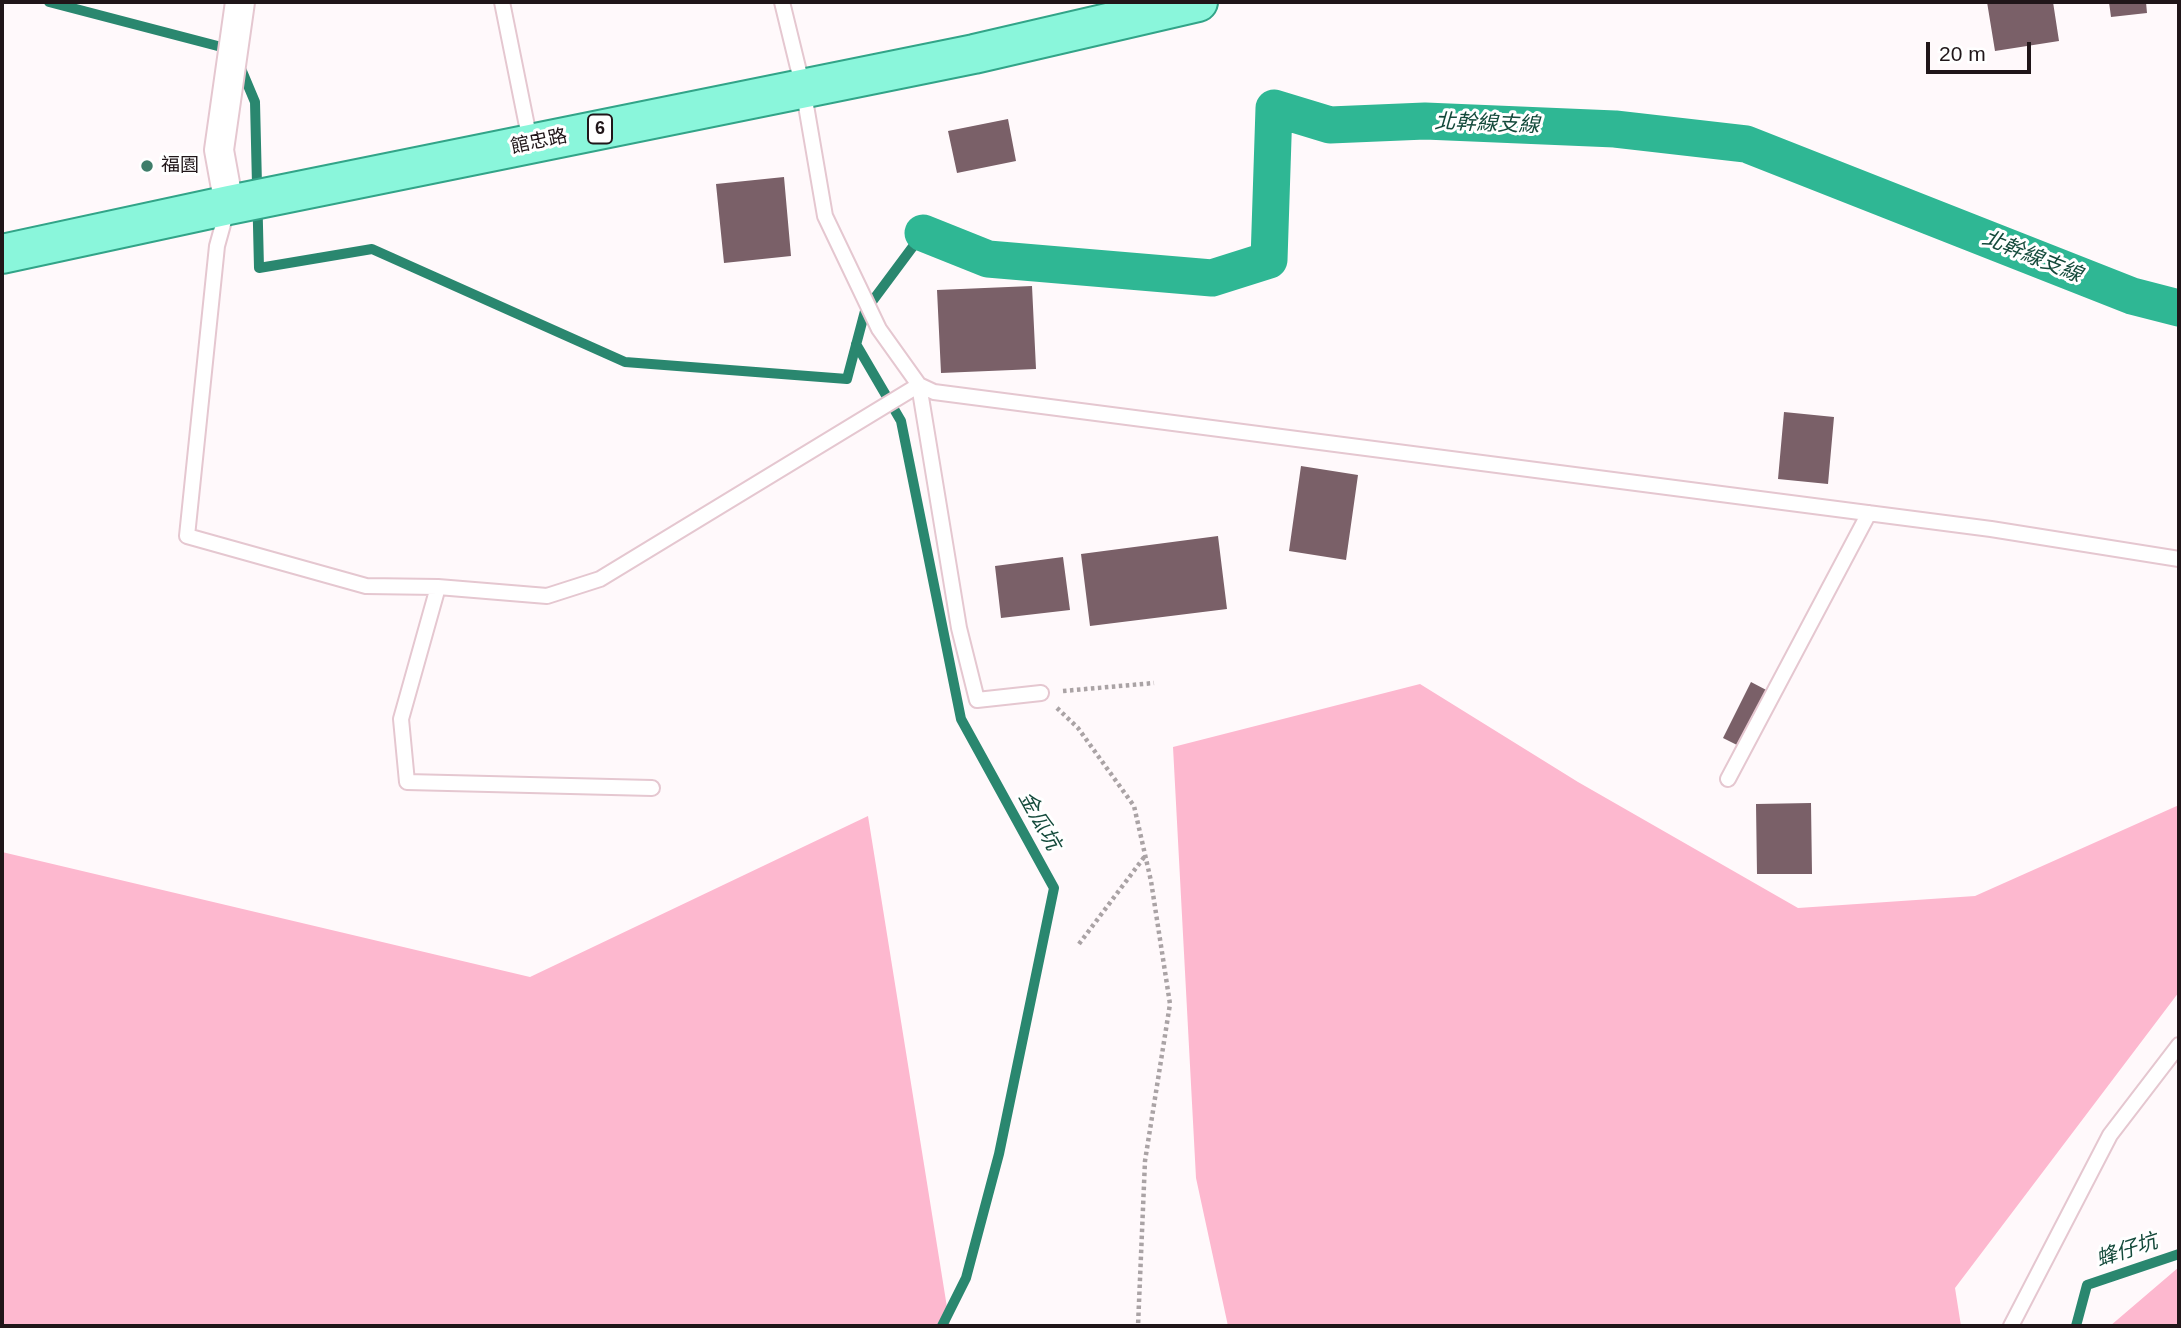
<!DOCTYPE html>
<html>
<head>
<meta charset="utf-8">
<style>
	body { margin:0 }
	#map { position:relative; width:2181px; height:1328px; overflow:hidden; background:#fff9fb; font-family:Arial,sans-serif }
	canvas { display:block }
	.frame { position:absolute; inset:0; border:4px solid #201619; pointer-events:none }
	.scale { position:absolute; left:1926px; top:42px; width:105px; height:32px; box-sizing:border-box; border:4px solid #201619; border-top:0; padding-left:9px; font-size:21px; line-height:24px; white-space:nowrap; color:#201619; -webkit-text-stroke:5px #fff; paint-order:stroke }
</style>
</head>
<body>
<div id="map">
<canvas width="2181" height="1328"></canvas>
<div class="frame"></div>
<div class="scale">20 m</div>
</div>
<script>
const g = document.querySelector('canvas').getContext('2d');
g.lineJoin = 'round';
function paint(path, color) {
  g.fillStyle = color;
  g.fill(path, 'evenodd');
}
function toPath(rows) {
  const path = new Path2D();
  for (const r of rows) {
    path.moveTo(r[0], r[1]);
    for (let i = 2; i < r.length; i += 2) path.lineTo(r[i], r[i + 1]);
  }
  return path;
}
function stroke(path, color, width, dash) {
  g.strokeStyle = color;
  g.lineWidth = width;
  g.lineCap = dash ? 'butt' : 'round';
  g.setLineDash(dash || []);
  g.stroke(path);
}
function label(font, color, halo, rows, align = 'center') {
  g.font = font + ' Arial,"Noto Sans TC",sans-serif';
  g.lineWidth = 6;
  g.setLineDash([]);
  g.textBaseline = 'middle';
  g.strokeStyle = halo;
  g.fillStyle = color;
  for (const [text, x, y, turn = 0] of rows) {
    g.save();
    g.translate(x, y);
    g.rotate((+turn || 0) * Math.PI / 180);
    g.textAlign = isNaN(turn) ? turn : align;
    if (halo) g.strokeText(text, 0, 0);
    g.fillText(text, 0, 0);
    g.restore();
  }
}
const green = toPath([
	[1420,684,1578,782,1798,908,1975,896,2179,805,2179,992,1955,1288,1961,1326,1228,1326,1196,1178,1173,747],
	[868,816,950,1326,2,1326,2,852,530,977],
	[2179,1267,2179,1326,2110,1326]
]);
const stream = toPath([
	[49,2,233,50],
	[239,64,255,102,259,268,372,249,625,362,847,379,865,311,923,233],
	[856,344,901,421,961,719,1054,888,999,1154,966,1278,942,1326],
	[2076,1326,2087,1285,2179,1254]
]);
const canal = toPath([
	[923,233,988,259,1212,278,1269,260,1274,108,1330,125,1425,121,1615,129,1746,144,2132,296,2179,308]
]);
const building = toPath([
	[1987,2,2053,2,2059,41,1995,51],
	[2109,2,2146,2,2147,13,2111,17],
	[1008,119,1016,161,957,173,948,131],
	[784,177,791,256,724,263,716,184],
	[1032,286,1036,369,941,373,937,290],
	[1784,412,1834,417,1828,484,1778,479],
	[1301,466,1358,475,1346,560,1289,551],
	[1218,536,1227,609,1090,626,1081,554],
	[1063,557,1070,610,1001,618,995,566],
	[1751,682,1772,693,1745,749,1723,738],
	[1811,803,1812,874,1757,874,1756,804]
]);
const path = toPath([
	[1063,691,1154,683],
	[1057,708,1078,728,1134,806,1151,881,1170,1004,1145,1161,1138,1326],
	[1079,944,1145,856]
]);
const lane = toPath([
	[502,2,530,141],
	[782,2,803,88,825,216,879,329,919,385,959,628,977,700,1041,693],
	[227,210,217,246,187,536,366,586,438,587,547,596,600,579,919,385,934,392,1991,529,2179,559],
	[438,587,401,719,407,782,652,788],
	[1728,779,1869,513],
	[2011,1326,2110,1135,2179,1045]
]);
const street = toPath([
	[229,205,219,150,240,2]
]);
const primary = toPath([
	[2,254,229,205,974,54,1198,2]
]);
const markers = [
	[147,166,7,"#3f7d6a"]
];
const shields = [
	[600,129,24]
];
const shieldNames = [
	["6",600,129]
];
const streetNames = [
	["館忠路",539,142,-12]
];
const poiNames = [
	["福園",161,166]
];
const waterNames = [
	["北幹線支線",1487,124,2],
	["北幹線支線",2032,257,22],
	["金瓜坑",1039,821,61],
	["蜂仔坑",2127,1251,-18]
];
paint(green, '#fdb8cf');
stroke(stream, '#2a876f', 10);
stroke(canal, '#2fb794', 37);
paint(building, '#7a6068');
stroke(lane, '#e5c7d0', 18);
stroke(street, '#e5c7d0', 32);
stroke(primary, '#32a488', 42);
stroke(path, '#aaa3a5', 4.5, [3.5, 3.5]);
stroke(lane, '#fff', 14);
stroke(street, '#fff', 28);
stroke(primary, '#8af6db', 38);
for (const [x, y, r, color] of markers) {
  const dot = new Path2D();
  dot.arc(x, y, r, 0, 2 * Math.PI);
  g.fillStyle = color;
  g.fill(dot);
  stroke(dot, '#fff', 2.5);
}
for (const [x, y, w] of shields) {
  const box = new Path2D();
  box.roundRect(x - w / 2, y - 14.5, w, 29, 5);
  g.fillStyle = '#fff';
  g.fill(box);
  stroke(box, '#201619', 2);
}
label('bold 18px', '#201619', null, shieldNames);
label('19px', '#201619', '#fff', streetNames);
label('19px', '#201619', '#fff', poiNames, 'left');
label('italic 21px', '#144a3b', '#fff', waterNames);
</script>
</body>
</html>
